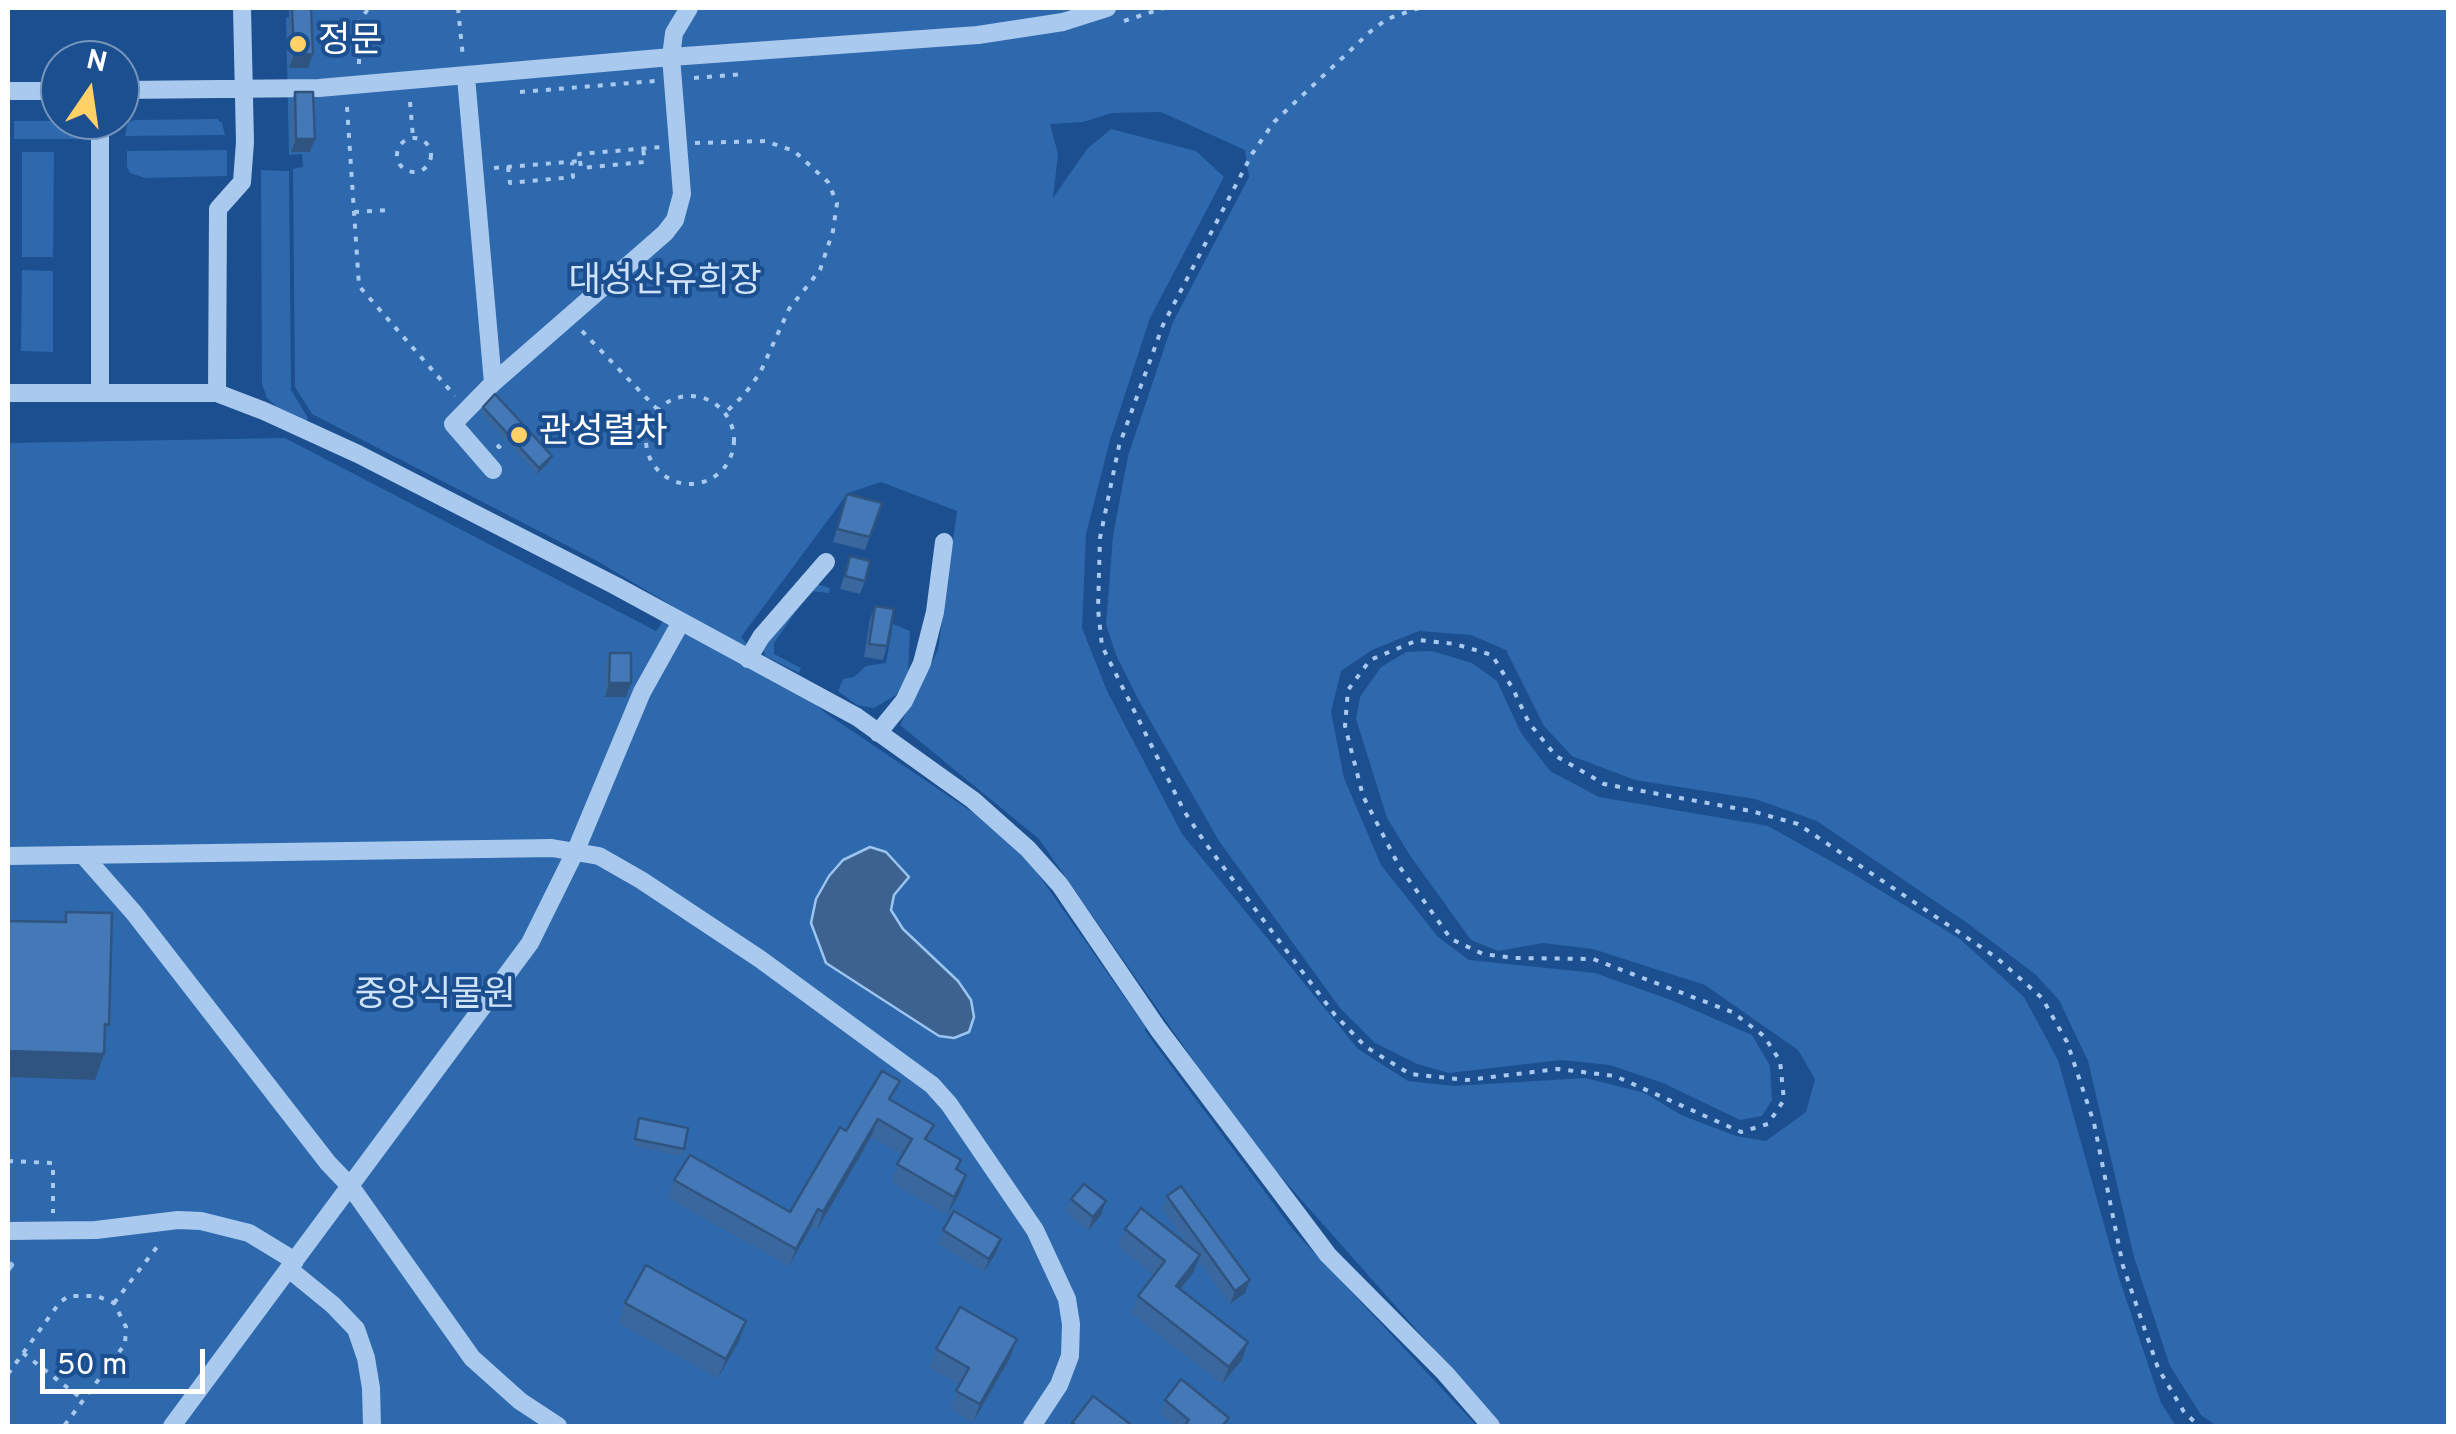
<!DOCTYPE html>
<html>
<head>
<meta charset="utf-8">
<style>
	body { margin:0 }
	#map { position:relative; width:2456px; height:1434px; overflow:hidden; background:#1b4f8f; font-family:Overpass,sans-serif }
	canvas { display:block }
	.frame { position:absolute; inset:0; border:10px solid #fff; pointer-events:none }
	.north { position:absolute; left:40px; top:40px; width:100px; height:100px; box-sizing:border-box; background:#1b4f8f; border:2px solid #7695bc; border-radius:50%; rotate:13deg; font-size:28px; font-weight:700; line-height:40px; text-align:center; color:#fff }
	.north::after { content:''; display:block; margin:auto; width:35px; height:45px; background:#ffd166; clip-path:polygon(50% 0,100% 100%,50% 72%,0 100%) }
	.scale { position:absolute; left:40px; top:1349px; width:165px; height:45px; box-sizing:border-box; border:5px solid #fff; border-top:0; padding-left:12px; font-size:30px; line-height:35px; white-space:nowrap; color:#fff; -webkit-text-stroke:8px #1b4f8f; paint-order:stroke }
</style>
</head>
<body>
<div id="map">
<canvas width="2456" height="1434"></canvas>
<div class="frame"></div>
<div class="north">N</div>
<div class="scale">50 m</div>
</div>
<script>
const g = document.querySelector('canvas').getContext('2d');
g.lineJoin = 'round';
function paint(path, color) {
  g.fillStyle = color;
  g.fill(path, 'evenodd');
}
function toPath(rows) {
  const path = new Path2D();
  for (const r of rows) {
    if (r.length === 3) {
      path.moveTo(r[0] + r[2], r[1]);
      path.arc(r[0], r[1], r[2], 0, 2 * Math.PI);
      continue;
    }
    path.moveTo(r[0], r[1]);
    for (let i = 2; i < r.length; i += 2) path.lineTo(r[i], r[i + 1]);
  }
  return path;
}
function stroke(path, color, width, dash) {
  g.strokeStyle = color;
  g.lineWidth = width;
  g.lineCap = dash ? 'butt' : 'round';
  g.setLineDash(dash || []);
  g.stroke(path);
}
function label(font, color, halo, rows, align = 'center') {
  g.font = font + ' Overpass,"Noto Sans KR",sans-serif';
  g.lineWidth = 8;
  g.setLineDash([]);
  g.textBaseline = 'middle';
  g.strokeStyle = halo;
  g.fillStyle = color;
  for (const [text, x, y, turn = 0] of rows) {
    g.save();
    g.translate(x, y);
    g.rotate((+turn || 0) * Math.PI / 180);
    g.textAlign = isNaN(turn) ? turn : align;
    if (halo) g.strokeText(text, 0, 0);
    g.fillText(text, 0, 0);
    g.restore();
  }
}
const green = toPath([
	[289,8,2448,8,2448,1426,2217,1426,2201,1415,2170,1366,2134,1257,2088,1061,2059,1000,2036,975,1970,925,1817,821,1755,799,1635,780,1572,756,1544,726,1506,650,1471,635,1419,631,1372,650,1341,671,1331,712,1344,778,1381,865,1438,937,1469,960,1595,973,1671,1000,1752,1035,1770,1066,1772,1100,1762,1116,1740,1120,1663,1083,1610,1065,1561,1060,1449,1073,1417,1064,1375,1043,1340,1008,1219,841,1139,701,1117,657,1106,625,1113,536,1128,456,1173,322,1249,177,1245,150,1161,112,1112,113,1083,122,1050,124,1058,154,1053,198,1087,149,1111,129,1196,151,1224,177,1150,318,1110,440,1086,534,1082,628,1107,691,1182,834,1358,1049,1408,1081,1454,1086,1585,1078,1645,1093,1681,1115,1736,1136,1766,1141,1806,1112,1815,1079,1798,1050,1705,985,1593,949,1543,943,1498,951,1471,940,1411,857,1387,818,1356,719,1360,697,1381,667,1406,652,1432,651,1472,663,1497,681,1521,733,1550,771,1599,797,1768,826,1850,872,1960,939,2024,997,2058,1060,2119,1278,2161,1403,2176,1426,1502,1426,1251,1143,1039,839,900,725,938,650,957,511,881,482,848,493,741,637,759,658,827,714,981,818,1031,864,1146,1028,1145,1031,1294,1231,1477,1426,8,1426,8,443,285,438,656,631,674,607,599,562,312,414,295,387,293,169,303,167,302,154,289,155,286,18,289,17],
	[217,119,222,123,225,135,125,136,128,122,135,120],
	[14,121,81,121,81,139,14,139],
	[227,150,227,176,145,178,130,173,127,167,127,151],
	[22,152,54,152,53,257,22,257],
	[261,170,289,171,291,390,308,418,306,423,279,409,267,398,262,384],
	[22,270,53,271,53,352,21,351],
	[812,583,830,588,829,593,810,591,774,643,774,654,801,668,799,673,765,656,762,644],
	[893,624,910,631,908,673,896,695,874,708,857,705,838,691,843,679,854,677,866,666,886,663]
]);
const water = toPath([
	[870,847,886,852,909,877,894,895,891,910,903,929,958,981,971,1000,974,1017,969,1032,954,1038,939,1036,826,963,811,923,816,899,829,876,843,860,870,847]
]);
const stream = toPath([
	[8,1269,11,1265]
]);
const path = toPath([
	[458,8,463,58],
	[1419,8,1387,19,1371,31,1274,122,1252,154,1163,325,1119,446,1100,538,1098,609,1102,646,1184,811,1206,844,1335,1015,1366,1047,1410,1074,1467,1080,1558,1069,1615,1076,1741,1132,1768,1124,1784,1100,1780,1061,1764,1036,1732,1012,1593,959,1514,958,1483,954,1451,939,1399,866,1363,796,1345,726,1348,690,1370,660,1418,640,1455,644,1492,655,1513,689,1529,723,1556,756,1604,784,1751,811,1798,824,1997,958,2042,998,2067,1042,2094,1123,2123,1266,2158,1368,2184,1412,2199,1426],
	[1124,21,1164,8],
	[359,64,359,21,369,8],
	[694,78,744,74],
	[520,92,655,81],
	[410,102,413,137],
	[347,107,359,286,455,396],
	[414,155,17],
	[695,143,765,141,794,151,828,182,837,203,833,231,820,270,789,309,760,373,744,395,725,413],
	[580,161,581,168,645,162,643,149],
	[508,167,510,183,573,177,572,162],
	[494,168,580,161,579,154,661,147],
	[354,212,391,210],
	[582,331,658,410],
	[690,440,44],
	[497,445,499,447,506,440],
	[8,1161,53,1163,53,1213],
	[114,1303,160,1243],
	[23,1353,82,1399],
	[8,1374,60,1302,69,1296,97,1296,114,1303,126,1327,125,1344,64,1426]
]);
const minor = toPath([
	[466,77,493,383,453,424,493,470],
	[120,90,319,88,671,57,978,35,1063,22,1107,8],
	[8,91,60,91],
	[100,120,100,393],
	[493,383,665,233,675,220,682,194,671,57,674,33,689,8],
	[8,393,217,393,264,411,358,454,616,586,857,717,973,800,1028,849,1060,885,1158,1029,1328,1255,1445,1373,1491,1426],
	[217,393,218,209,242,182,245,142,242,8],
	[748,659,761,637,826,562],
	[878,733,904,701,922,663,935,612,944,542],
	[8,856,552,848,599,856,641,880,760,959,932,1085,949,1104,1035,1230,1067,1299,1071,1324,1070,1356,1059,1385,1032,1426],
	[84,856,134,913,328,1163,351,1187,472,1358,520,1401,558,1426],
	[8,1231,96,1230,178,1220,201,1221,249,1233,295,1261],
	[289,1269,333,1305,356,1329,366,1358,371,1388,372,1426],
	[172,1426,530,943,576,850,642,692,681,622]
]);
const wall = toPath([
	[292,8,308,68,289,68,288,21],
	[295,92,310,152,291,152,290,106],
	[483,407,552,456,549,462,537,474,481,413],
	[847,494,882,503,865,550,833,542],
	[850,556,865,581,860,594,840,589],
	[875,606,887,646,883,660,864,657,870,619],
	[610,653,631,683,626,697,605,697,605,666],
	[892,1101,934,1125,928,1141,961,1160,957,1170,960,1193,947,1215,891,1182,903,1155,871,1137,817,1230,811,1227,789,1266,668,1198,674,1180,790,1212,846,1131],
	[639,1118,684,1149,682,1156,633,1146],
	[1167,1196,1245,1293,1230,1304,1198,1260,1193,1273,1180,1289,1248,1342,1242,1360,1222,1384,1131,1313,1138,1296,1154,1275,1118,1246,1125,1229,1189,1247,1162,1209],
	[1071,1199,1101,1215,1088,1231,1066,1212],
	[943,1230,996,1253,984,1272,938,1244],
	[625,1303,739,1341,718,1378,618,1323],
	[1017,1339,1010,1358,973,1422,950,1409,960,1385,929,1368,936,1349],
	[1165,1400,1226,1426,1176,1426,1160,1413]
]);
const shadedWall = toPath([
	[313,54,308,68,289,68,294,55],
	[296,139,315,139,310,152,291,152],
	[552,456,549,462,537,474,539,468],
	[609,683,631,683,626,697,605,697],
	[8,1051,104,1054,95,1080,8,1077],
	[878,1119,871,1137,817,1230,823,1212],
	[966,1175,960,1193,947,1215,954,1197],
	[1106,1201,1101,1215,1088,1231,1093,1217],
	[818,1209,811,1227,789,1266,796,1249],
	[1001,1239,996,1253,984,1272,989,1259],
	[1200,1255,1193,1273,1169,1303,1176,1286],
	[1250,1280,1245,1293,1230,1304,1235,1291],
	[746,1321,739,1341,718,1378,726,1359],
	[1017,1339,1010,1358,973,1422,980,1404],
	[1248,1342,1242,1360,1222,1384,1229,1367]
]);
const building = toPath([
	[292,8,311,8,313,54,294,55,292,8],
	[295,92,313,92,315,139,296,139,295,92],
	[495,394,552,456,539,468,483,407,495,394],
	[847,494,882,503,870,537,837,529,847,494],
	[850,556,870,561,865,581,845,576,850,556],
	[875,606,894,609,887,646,869,644,875,606],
	[610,653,631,653,631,683,609,683,610,653],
	[66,912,112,913,109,1025,105,1024,104,1054,8,1051,8,921,66,922,66,912],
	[882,1071,900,1081,889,1099,934,1125,925,1139,961,1160,956,1169,966,1175,954,1197,897,1164,912,1139,878,1119,823,1212,818,1209,796,1249,674,1180,690,1155,790,1212,840,1127,846,1131,882,1071],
	[639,1118,688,1128,684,1149,635,1139,639,1118],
	[1084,1184,1106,1201,1093,1217,1071,1199,1084,1184],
	[1181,1186,1250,1280,1235,1291,1167,1196,1181,1186],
	[1141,1208,1200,1255,1176,1286,1248,1342,1229,1367,1138,1296,1165,1261,1125,1229,1141,1208],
	[954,1211,1001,1239,989,1259,943,1230,954,1211],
	[646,1265,746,1321,726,1359,625,1303,646,1265],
	[960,1307,1017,1339,980,1404,956,1391,969,1368,936,1349,960,1307],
	[1181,1379,1229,1418,1222,1426,1184,1426,1189,1420,1165,1400,1181,1379],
	[1093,1396,1133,1426,1077,1426,1072,1423,1093,1396]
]);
const markers = [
	[298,44,10,"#ffd166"],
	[519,435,10,"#ffd166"]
];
const poiNames = [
	["정문",318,44],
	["관성렬차",539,435]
];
const parkNames = [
	["대성산유희장",665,284],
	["중앙식물원",435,998]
];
paint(green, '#2e69ad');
paint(water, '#3c6290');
stroke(water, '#9cc4f0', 2.5);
stroke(stream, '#9cc4f0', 6);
stroke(path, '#a9c9ee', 4, [5, 8]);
stroke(minor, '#a9c9ee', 18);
paint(wall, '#3a679d');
paint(shadedWall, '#305480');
paint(building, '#4478b7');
stroke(building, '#305480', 2.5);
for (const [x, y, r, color] of markers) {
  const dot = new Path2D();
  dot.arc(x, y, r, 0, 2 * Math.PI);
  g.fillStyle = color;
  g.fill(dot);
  stroke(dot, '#1b4f8f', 4);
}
label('35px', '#fff', '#1b4f8f', poiNames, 'left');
label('35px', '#cfe3fa', '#1b4f8f', parkNames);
</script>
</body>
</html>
